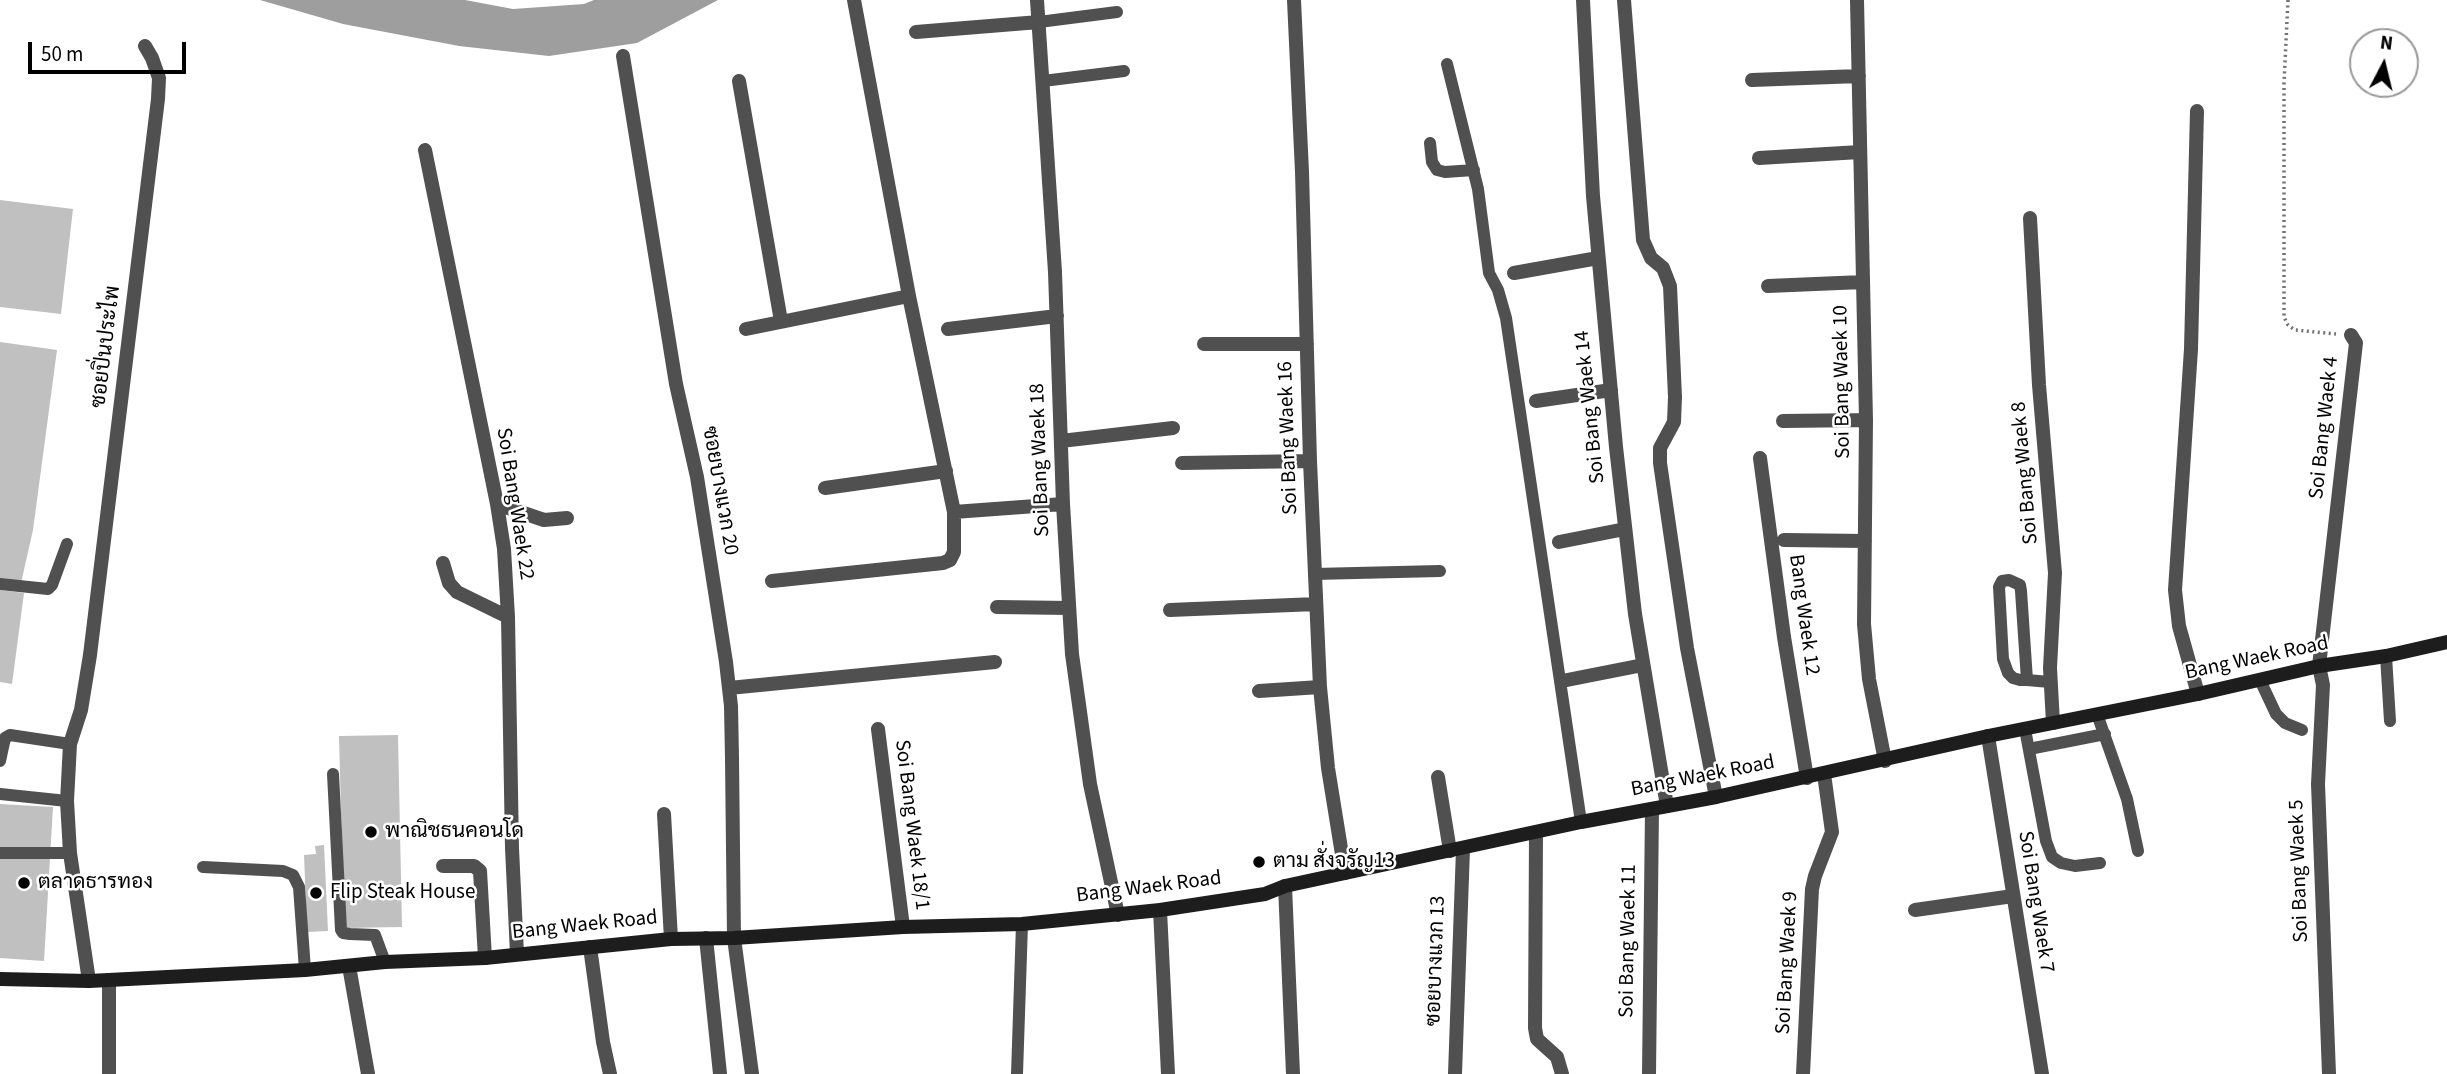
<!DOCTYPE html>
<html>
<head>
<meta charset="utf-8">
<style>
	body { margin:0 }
	#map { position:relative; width:2447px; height:1074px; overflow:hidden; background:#fff; font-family:"Source Sans 3",sans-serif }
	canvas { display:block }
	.north { position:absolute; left:2349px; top:28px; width:70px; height:70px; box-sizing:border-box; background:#fff; border:2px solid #999; border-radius:50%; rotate:7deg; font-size:19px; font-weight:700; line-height:28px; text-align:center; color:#000 }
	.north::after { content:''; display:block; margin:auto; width:24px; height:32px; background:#000; clip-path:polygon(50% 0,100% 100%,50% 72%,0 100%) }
	.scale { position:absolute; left:28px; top:42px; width:158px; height:32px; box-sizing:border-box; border:4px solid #000; border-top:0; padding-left:9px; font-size:21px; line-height:24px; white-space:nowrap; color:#000; -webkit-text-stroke:5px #fff; paint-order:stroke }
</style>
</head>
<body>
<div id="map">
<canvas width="2447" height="1074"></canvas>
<div class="north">N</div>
<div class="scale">50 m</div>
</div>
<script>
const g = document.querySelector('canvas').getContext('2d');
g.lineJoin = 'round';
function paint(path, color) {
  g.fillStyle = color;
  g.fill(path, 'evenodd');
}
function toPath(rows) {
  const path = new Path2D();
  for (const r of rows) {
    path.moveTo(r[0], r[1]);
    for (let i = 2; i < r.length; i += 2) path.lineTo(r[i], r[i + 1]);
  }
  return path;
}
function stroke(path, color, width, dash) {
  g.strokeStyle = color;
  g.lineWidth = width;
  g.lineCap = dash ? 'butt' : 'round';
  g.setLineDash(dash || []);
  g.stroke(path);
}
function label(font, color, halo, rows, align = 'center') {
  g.font = font + ' "Source Sans 3",Sarabun,sans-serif';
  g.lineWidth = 5;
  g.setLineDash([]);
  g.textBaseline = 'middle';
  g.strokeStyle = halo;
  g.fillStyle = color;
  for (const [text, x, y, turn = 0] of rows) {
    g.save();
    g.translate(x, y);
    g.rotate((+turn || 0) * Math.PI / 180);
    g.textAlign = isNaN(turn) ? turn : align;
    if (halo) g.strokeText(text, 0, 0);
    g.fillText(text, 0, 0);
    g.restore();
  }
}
const water = toPath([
	[260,0,465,0,513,9,584,4,594,0,718,0,637,43,549,56,459,46,343,24]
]);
const building = toPath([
	[0,200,73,209,61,314,0,307],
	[0,342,57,350,33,530,21,583,0,581],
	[0,590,24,593,12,684,0,682],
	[398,735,402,927,344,928,339,736],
	[0,804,53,807,44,961,0,958],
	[324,845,328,931,307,932,304,855,316,854,315,846]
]);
const path = toPath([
	[2288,0,2284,83,2284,317,2288,325,2295,330,2336,334]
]);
const service = toPath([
	[1039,22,1117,12],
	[1447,64,1478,189,1489,273,1498,290,1506,318,1581,822],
	[1043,81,1124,71],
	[1430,143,1432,162,1437,170,1445,172,1474,170],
	[1314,574,1440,571],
	[0,584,48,589,52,585,67,544],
	[2386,656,2390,721],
	[2027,680,2021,591,2020,585,2009,580,2002,581,1999,587,2003,659,2008,673,2013,678,2020,680,2027,680,2050,682],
	[2260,680,2276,714,2285,723,2302,730],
	[2097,714,2127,799,2138,851],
	[2025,729,2046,841,2052,857,2061,863,2075,866,2100,863],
	[2029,749,2105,734],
	[0,761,5,738,10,735,70,744],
	[333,774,341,930,343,933,350,934,375,935,385,962],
	[0,794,67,801],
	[0,853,70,853],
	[203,867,283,871,293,875,299,887,305,970],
	[1017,1074,1022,924]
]);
const minor = toPath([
	[854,0,909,296,954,512,1063,504],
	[1037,0,1055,272,1063,504,1072,654,1090,784,1118,915],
	[1294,0,1302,172,1310,461,1320,687,1328,768,1345,873],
	[1583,0,1593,196,1616,447,1635,614,1667,806],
	[1624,0,1643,240,1651,258,1663,268,1670,286,1675,397,1674,422,1660,448,1660,463,1687,648,1716,797],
	[1857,0,1866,420,1864,624,1869,679,1885,761],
	[916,32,1039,22],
	[623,56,676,384,697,477,726,662,731,706,732,758,734,938,752,1074],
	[1752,80,1859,76],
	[739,81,781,321],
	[2197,111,2191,349,2175,590,2179,626,2198,694],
	[425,150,497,504,504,549,508,617,512,848,517,954],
	[1759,158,1860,152],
	[2030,218,2039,385,2055,573,2050,668,2053,723],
	[1514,273,1598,258],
	[1768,286,1863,282],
	[746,329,909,296],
	[948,329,1057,316],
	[1204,344,1307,344],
	[1536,401,1611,390],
	[1783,421,1866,420],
	[1061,441,1173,428],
	[1760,458,1784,637,1807,778],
	[1182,463,1310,461],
	[825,488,946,471],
	[497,504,544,520,567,518],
	[1784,540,1865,541],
	[1559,542,1625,529],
	[443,563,449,583,457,592,508,617],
	[772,581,943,563,950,560,954,552,954,512],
	[997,607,1069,608],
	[1170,610,1316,604],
	[1567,680,1643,665],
	[729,688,995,662],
	[1259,691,1320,687],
	[878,729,903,927],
	[1988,736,2042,1074],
	[1438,777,1450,851],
	[664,814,671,939],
	[1536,833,1535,1028,1537,1039,1557,1057,1562,1074],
	[443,866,474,866,480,871,485,958],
	[1285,886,1293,1074],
	[1160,910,1168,1074],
	[1915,910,2013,896],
	[706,938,720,1074],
	[590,947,603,1042,610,1074],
	[349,966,368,1074],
	[89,981,70,853,67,801,70,744,81,710,90,655,158,99,159,78,152,58,145,46],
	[109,1074,109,980],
	[1455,1074,1463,849],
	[1649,1074,1652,809],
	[1803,1074,1812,889,1815,876,1832,832,1824,774],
	[2329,1074,2318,784,2323,685,2319,666,2356,343,2351,335]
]);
const secondary = toPath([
	[0,979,89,981,305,970,385,962,485,958,671,939,734,938,903,927,1022,924,1160,910,1265,894,1285,886,1581,822,1716,797,1988,736,2198,694,2319,666,2386,656,2447,642]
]);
const markers = [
	[371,832,7,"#000"],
	[1259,862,7,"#000"],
	[24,883,7,"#000"],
	[316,893,7,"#000"]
];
const streetNames = [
	["ซอยปิ่นประไพ",107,347,-83],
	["Soi Bang Waek 10",1843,382,-91],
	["Soi Bang Waek 14",1591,407,-96],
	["Soi Bang Waek 4",2325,428,-84],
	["Soi Bang Waek 16",1289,438,-92],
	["Soi Bang Waek 18",1041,460,-92],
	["Soi Bang Waek 8",2026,473,-95],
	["ซอยบางแวก 20",719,491,80],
	["Soi Bang Waek 22",514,504,81],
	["Bang Waek 12",1803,615,82],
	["Bang Waek Road",2257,659,-12],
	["Bang Waek Road",1703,777,-11],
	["Soi Bang Waek 18/1",911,825,83],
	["Soi Bang Waek 5",2300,871,-92],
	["Bang Waek Road",1149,888,-7],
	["Soi Bang Waek 7",2035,902,81],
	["Bang Waek Road",585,926,-6],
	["Soi Bang Waek 11",1629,941,-89],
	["ซอยบางแวก 13",1437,961,-88],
	["Soi Bang Waek 9",1788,963,-87]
];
const poiNames = [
	["พาณิชธนคอนโด",385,832],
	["ตาม สั่งจรัญ13",1273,862],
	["ตลาดธารทอง",38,883],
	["Flip Steak House",330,893]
];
paint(water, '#9e9e9e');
paint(building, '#c0c0c0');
stroke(path, '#727272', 3.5, [2, 3.5]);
stroke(service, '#505050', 12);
stroke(minor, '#505050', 14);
stroke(secondary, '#1d1d1d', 14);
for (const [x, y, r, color] of markers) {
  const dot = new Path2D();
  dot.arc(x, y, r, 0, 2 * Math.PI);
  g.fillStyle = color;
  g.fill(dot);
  stroke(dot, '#fff', 2.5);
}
label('21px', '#000', '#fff', streetNames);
label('21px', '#000', '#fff', poiNames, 'left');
</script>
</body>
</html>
